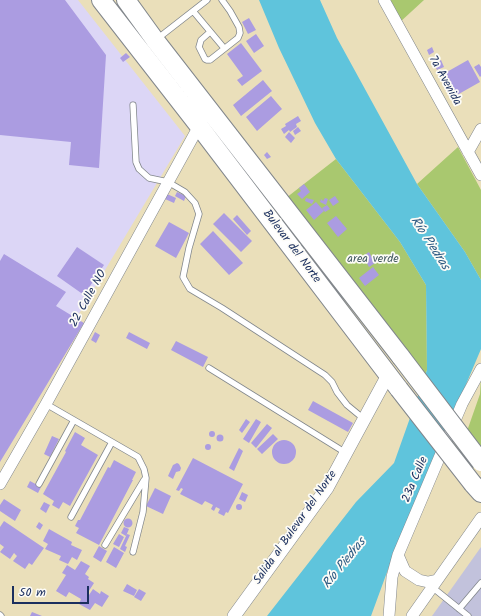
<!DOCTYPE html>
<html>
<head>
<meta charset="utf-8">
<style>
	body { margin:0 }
	#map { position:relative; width:481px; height:616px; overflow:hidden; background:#eadfba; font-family:Kalam,sans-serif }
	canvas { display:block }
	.scale { position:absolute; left:12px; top:586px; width:77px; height:18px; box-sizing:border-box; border:2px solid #1b2f5e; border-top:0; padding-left:5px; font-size:12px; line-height:14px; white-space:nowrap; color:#1b2f5e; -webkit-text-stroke:3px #fdfcf7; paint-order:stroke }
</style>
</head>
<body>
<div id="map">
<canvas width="481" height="616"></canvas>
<div class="scale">50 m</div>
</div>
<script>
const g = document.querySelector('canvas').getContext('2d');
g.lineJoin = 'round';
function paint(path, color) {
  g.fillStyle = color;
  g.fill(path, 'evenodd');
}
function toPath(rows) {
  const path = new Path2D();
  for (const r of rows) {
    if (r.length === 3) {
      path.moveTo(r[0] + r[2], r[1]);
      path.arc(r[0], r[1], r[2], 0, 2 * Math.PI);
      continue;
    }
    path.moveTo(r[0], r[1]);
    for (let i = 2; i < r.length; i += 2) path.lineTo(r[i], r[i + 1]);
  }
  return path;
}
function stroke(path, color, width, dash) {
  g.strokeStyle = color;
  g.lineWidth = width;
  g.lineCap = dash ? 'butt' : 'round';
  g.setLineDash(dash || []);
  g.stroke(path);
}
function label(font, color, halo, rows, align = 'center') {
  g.font = font + ' Kalam,sans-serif';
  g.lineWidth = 3.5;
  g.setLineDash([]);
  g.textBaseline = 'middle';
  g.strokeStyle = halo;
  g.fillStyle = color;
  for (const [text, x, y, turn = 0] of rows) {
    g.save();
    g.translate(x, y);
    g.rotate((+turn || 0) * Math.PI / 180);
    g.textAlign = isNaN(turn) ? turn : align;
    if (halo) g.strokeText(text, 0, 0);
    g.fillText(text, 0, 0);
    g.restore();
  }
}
const built = toPath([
	[0,0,78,0,185,136,77,317,0,459]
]);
const industrial = toPath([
	[481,547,481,616,432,616]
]);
const green = toPath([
	[386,0,424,0,399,23],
	[458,147,481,190,481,280,465,252,417,184],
	[336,159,400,242,426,285,427,370,423,381,286,198],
	[481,377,481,455,466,434,480,394]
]);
const water = toPath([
	[259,0,320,0,337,38,417,184,465,252,481,280,481,349,390,564,371,616,267,616,356,502,394,463,427,370,426,285,400,242,336,159,315,123,279,48]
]);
const building = toPath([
	[0,0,65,0,106,55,99,168,69,165,71,142,0,135],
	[249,18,256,30,248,34,242,22],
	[256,34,264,46,254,53,246,41],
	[241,43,262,71,242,86,237,80,243,76,227,54],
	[432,47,434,52,429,55,427,50],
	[126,53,130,57,123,62,120,58],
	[441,60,444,67,437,70,434,64],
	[468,60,480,82,457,95,445,73],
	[479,64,481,67,481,76,480,77,474,67],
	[263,80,272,91,241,116,233,105],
	[271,96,282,109,257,131,246,117],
	[298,116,301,121,296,124,297,127,290,132,289,130,284,134,281,129,286,126,285,124],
	[298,127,301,131,295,135,293,131],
	[289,132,295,138,291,143,285,137],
	[267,152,271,157,267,159,264,155],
	[304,184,310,192,302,199,297,194,301,191,299,188],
	[177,192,186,196,184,201,175,196],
	[167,194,176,198,174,203,165,199],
	[335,196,339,202,333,206,329,200],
	[306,198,314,200,312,204,305,201],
	[325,198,328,199,326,205,320,202,321,199,323,201],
	[316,202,324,211,314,220,306,210],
	[327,205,330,209,325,212,322,208],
	[224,213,252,241,241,252,213,224],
	[237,215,251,231,247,235,233,219],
	[336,216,347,229,338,237,327,223],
	[169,222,189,233,176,258,155,246],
	[213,231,243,263,229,275,200,244],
	[77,247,104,265,84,295,57,276],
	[369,252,375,263,369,267,363,256],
	[4,254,66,292,56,306,84,323,0,462,0,261],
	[373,267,379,275,365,286,359,278],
	[95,332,100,335,96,343,91,340],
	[129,332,150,343,147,349,126,338],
	[176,341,208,357,203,367,171,350],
	[313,401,353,423,348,432,308,410],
	[246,419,250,422,242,433,239,430],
	[256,419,261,422,249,443,243,439],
	[267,424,272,428,256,448,251,443],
	[212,434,3],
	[75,432,85,438,81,445,98,455,70,506,63,502,59,509,52,505,54,501,43,494,66,452,65,451],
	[273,434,278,439,262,454,257,449],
	[220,438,3.5],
	[52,436,59,439,50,457,44,454],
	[284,452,12],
	[208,447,3],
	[239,448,243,451,234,471,229,468],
	[193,458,243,484,228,513,226,512,224,516,218,513,220,509,216,507,214,511,211,509,213,505,205,501,202,505,180,494,183,489,181,488,179,491,176,490],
	[114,460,136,472,132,480,133,480,99,545,76,533,79,528,75,526,78,520,80,520,108,467,110,468],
	[177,463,179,464,181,468,180,471,176,472,173,479,168,476,173,465],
	[30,481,41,487,38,493,27,487],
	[155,488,171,496,163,514,146,506],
	[242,492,248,495,245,502,239,499],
	[4,499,21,510,15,521,0,511,0,505],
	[44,502,50,505,46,513,40,509],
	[239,507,3],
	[128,523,4.5],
	[4,521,44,548,32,565,29,563,25,569,13,561,17,556,14,553,10,559,0,552,4,547,0,544,0,527],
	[39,522,43,525,40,530,36,527],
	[124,527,129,529,126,536,121,533],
	[49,529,72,542,71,545,82,550,77,560,72,557,68,564,59,560,61,556,45,549,48,544,43,541],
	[119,534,124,537,119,547,113,544],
	[127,534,130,535,125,546,127,547,125,552,120,549],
	[99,546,107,551,101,562,93,557],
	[114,547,124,553,116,568,106,562],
	[81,561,90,566,85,574,89,577,88,579,94,583,87,594,89,595,93,589,100,594,101,591,109,596,102,607,95,603,90,610,79,604,81,599,69,592,66,597,56,591,66,575,62,573,67,565,75,570],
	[127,584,137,590,134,596,123,591],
	[139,589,146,593,141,601,134,597],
	[32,612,42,616,30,616]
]);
const service = toPath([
	[193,11,224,48],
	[210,32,201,40,199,47,205,59,207,60,210,60,238,38,240,33,239,27,230,11,222,0],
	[157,39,207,0],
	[133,105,136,162,139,169,149,178,168,182,185,192,195,203,199,214,189,248,183,277,190,289,222,308,325,375,332,382,337,392,347,405,364,419],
	[209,368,346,453],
	[46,404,138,457,144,469,146,478,143,512,133,552],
	[39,484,74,420],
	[71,517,112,442],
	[105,545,144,480],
	[432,587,468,616],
	[459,609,481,583],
	[0,615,1,616]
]);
const minor = toPath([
	[384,0,481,175],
	[468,152,481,129],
	[0,484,46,404,199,126],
	[437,580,428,582,419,580,405,571,398,555,462,404,481,369],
	[389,616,392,577,398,555],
	[412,616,481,518]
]);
const tertiary = toPath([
	[234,616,327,488,388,375]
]);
const trunk = toPath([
	[101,0,199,126,399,389],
	[126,0,155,40,401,357],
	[473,484,481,493]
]);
const trunkBridge = toPath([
	[401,357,481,462],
	[399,389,473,484]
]);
const streetNames = [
	["7a Avenida",444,81,61],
	["Bulevar del Norte",291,247,53],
	["22 Calle NO",89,299,-61],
	["23a Calle",416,480,-67],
	["Salida al Bulevar del Norte",296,528,-55]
];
const parkNames = [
	["area verde",373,260]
];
const waterNames = [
	["Río Piedras",429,244,57],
	["Río Piedras",345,564,-51]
];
paint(built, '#dcd6f6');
paint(industrial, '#c2c2dc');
paint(green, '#a9c86f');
paint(water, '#5fc4dc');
paint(building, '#ab9ce1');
stroke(service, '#82878c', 7);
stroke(minor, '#82878c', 12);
stroke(tertiary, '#82878c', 14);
stroke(trunk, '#82878c', 20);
stroke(service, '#fff', 5.5);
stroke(minor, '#fff', 11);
stroke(tertiary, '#fff', 13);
stroke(trunk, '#fff', 18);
stroke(trunkBridge, '#82878c', 20, []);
stroke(trunkBridge, '#fff', 18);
label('12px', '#1b2f5e', '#fdfcf7', streetNames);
label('12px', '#465d63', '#fdfcf7', parkNames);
label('italic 13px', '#2f5c84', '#fdfcf7', waterNames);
</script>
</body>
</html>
